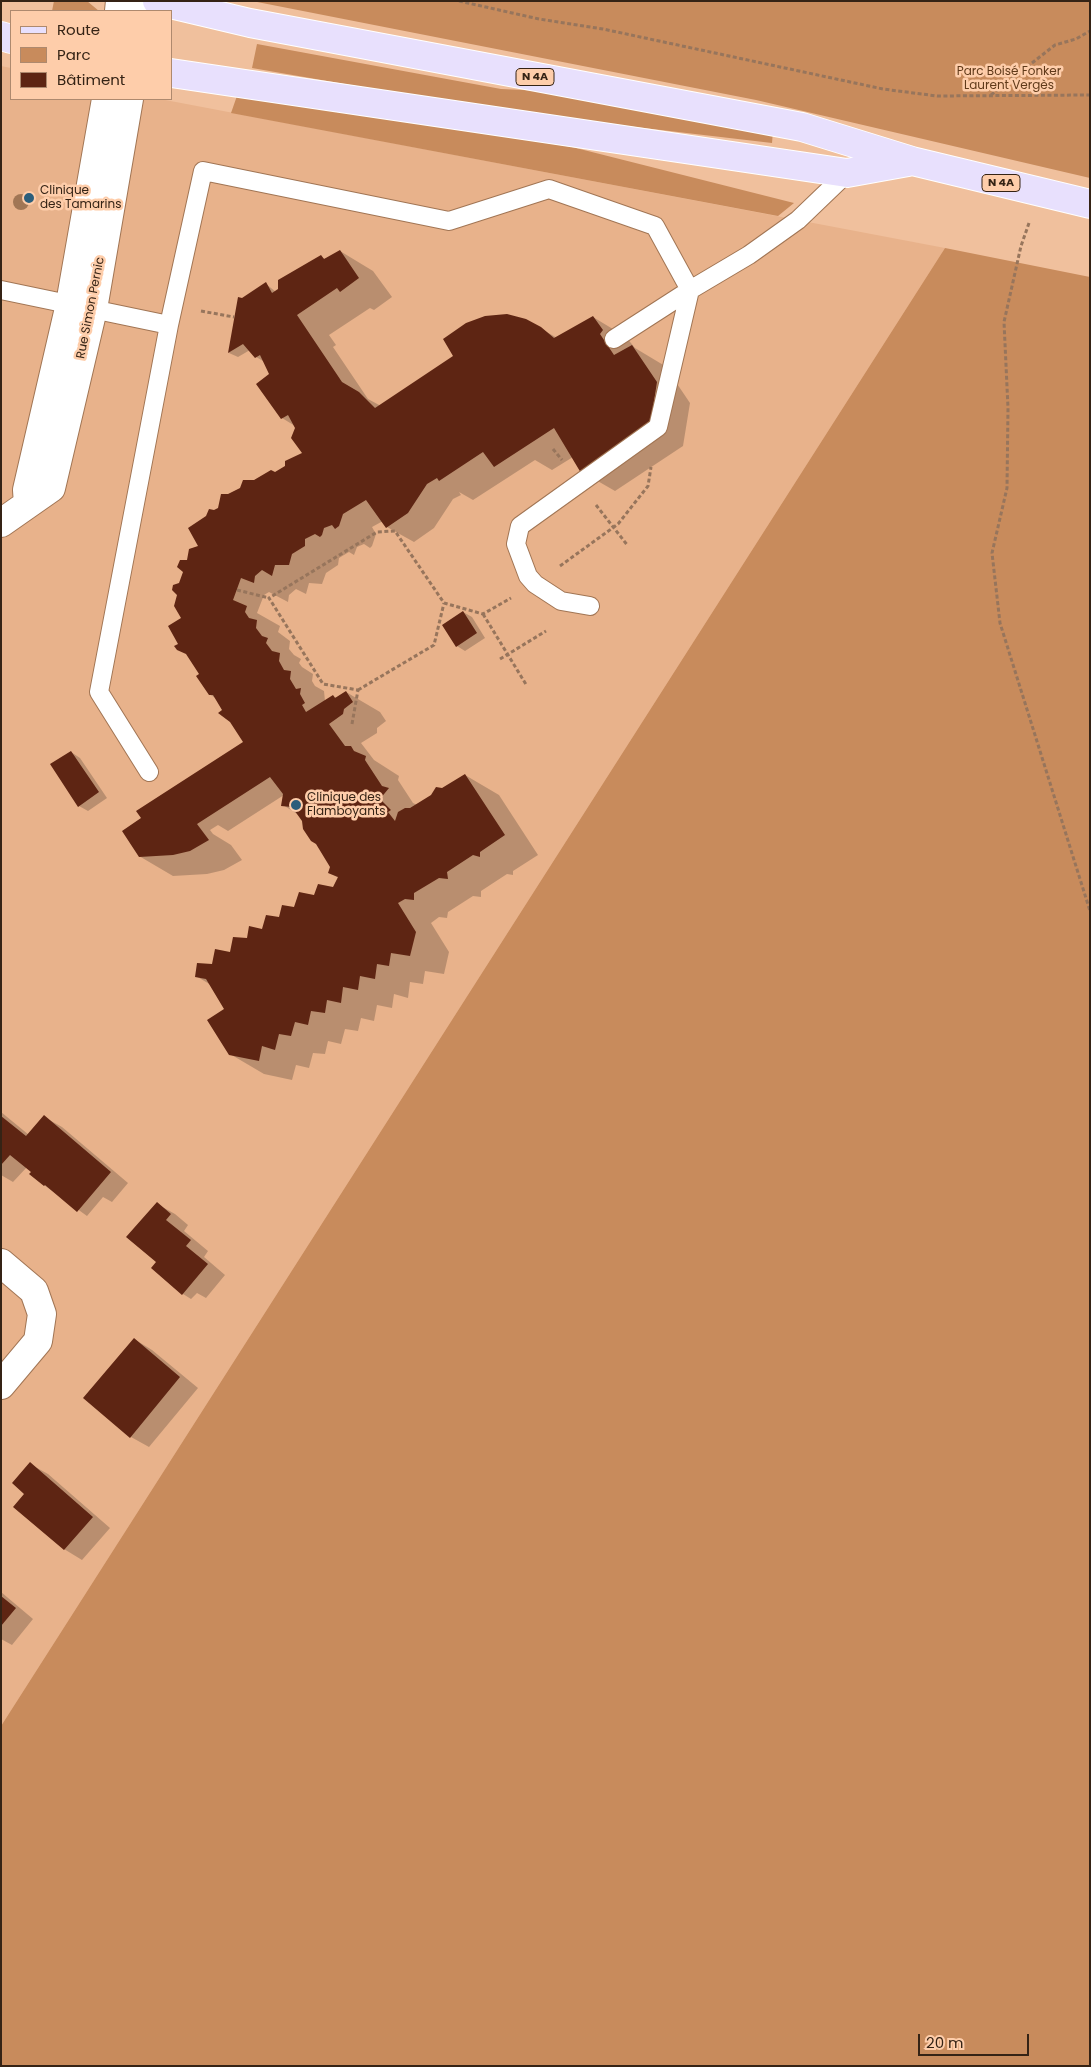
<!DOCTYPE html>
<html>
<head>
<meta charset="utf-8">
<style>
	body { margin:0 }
	#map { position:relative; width:1091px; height:2067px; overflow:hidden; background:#f0c09d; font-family:Poppins,sans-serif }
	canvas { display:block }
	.frame { position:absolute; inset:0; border:2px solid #352315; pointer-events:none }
	.legend { position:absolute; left:10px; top:10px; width:162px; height:90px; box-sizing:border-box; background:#fecdaa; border:1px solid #ae896e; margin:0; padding:6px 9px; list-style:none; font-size:15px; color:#352315 }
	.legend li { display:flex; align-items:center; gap:10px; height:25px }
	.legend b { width:25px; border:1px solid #ae896e }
	.scale { position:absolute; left:918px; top:2034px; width:111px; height:22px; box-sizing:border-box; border:2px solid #352315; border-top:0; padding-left:6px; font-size:15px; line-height:18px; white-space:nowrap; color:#352315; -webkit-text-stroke:4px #fecdaa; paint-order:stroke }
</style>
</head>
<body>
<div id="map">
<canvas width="1091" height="2067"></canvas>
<div class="frame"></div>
<ul class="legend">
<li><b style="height:6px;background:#e8e0fd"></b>Route</li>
<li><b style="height:14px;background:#c88b5c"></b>Parc</li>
<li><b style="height:14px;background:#5e2513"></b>Bâtiment</li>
</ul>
<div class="scale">20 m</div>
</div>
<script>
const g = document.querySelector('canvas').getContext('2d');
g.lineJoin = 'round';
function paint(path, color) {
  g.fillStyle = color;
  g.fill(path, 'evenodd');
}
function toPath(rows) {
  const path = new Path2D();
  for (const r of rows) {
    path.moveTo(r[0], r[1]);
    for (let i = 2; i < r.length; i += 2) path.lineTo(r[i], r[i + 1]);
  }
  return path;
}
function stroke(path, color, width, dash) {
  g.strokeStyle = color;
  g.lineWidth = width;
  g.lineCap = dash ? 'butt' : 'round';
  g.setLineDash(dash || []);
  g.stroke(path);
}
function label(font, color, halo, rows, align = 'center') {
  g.font = font + ' Poppins,sans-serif';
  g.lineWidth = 5;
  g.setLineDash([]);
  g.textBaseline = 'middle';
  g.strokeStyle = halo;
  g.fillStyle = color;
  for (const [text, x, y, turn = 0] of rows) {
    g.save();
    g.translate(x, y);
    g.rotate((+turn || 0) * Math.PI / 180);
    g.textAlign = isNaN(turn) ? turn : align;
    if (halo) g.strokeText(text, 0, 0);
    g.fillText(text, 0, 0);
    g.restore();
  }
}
const built = toPath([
	[1,66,11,68,11,99,160,99,945,248,1,1726]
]);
const green = toPath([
	[54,1,87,1,99,11,52,11],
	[252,1,1090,1,1090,178,756,100],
	[257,44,501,89,587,93,773,131,772,143,507,112,252,68],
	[238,93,572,147,794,203,778,216,231,113],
	[945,248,1090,277,1090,2066,1,2066,1,1726]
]);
const shadow = toPath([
	[340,251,373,271,392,297,374,310,370,308,329,335,336,345,333,347,368,399,381,406,540,328,557,338,593,317,626,337,635,348,665,366,690,403,683,446,615,491,582,472,573,457,552,470,535,460,473,500,459,492,461,495,453,499,434,528,414,542,387,527,383,521,372,527,376,534,372,546,370,548,364,544,357,547,354,555,349,552,339,558,338,565,326,573,322,584,309,583,306,594,296,589,289,595,288,602,269,592,264,595,257,613,280,626,278,632,290,641,289,649,294,655,301,659,299,663,302,667,313,674,312,681,315,686,324,691,325,701,333,696,337,698,346,692,380,712,386,721,377,728,377,733,361,743,374,760,399,776,398,780,413,803,417,805,465,775,499,795,538,855,513,871,513,875,507,874,481,891,481,897,473,896,448,912,447,918,439,917,431,923,449,952,444,974,425,971,423,984,410,982,408,998,394,994,392,1008,377,1005,374,1021,361,1018,358,1031,345,1029,341,1044,328,1041,325,1054,313,1053,309,1068,296,1065,292,1080,264,1074,230,1054,226,1009,211,985,196,976,295,908,334,888,339,878,329,873,332,867,303,821,299,815,283,805,284,795,228,831,218,825,210,830,213,834,231,845,242,860,224,870,207,874,173,876,139,856,245,743,217,699,209,694,200,674,180,644,183,618,180,584,188,561,200,546,214,511,219,508,228,495,275,473,304,454,295,426,282,418,271,374,265,362,256,357,250,350,238,357,229,353,237,312,243,299,266,284,276,292,321,257,325,259],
	[463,612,472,617,485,638,465,651,457,646],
	[71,752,80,758,107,798,88,811,79,806],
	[1,1112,29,1135,44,1117,62,1127,128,1183,112,1202,103,1197,87,1216,44,1185,27,1167,13,1182,1,1175],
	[157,1204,175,1214,188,1225,184,1231,208,1251,204,1257,225,1275,206,1298,197,1293,191,1299,183,1294,157,1262],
	[134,1339,152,1350,198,1388,149,1447,131,1437],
	[30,1464,48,1474,110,1528,82,1560,64,1549,26,1494],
	[1,1592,33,1619,12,1645,1,1639]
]);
const building = toPath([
	[340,250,359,278,340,292,337,288,297,315,342,382,359,392,375,408,453,356,443,339,466,323,485,316,507,314,526,319,541,327,554,338,593,316,603,330,600,334,614,355,632,345,657,382,650,427,581,473,554,428,494,467,483,452,439,481,437,478,427,484,408,513,386,528,366,500,343,514,339,526,335,529,332,525,324,528,322,535,320,537,315,534,305,539,305,546,292,554,289,565,275,565,272,576,262,570,255,576,254,583,241,578,233,600,247,606,245,612,249,618,257,620,256,628,262,636,268,638,266,643,272,651,280,653,279,661,284,670,291,671,290,679,296,689,301,688,300,694,305,703,302,705,306,712,333,695,335,698,346,691,353,702,344,709,343,714,329,724,345,746,351,746,354,751,366,756,365,760,382,786,389,788,380,799,391,810,388,812,395,821,398,812,405,808,410,808,431,795,436,787,442,788,465,774,505,835,480,852,480,857,473,855,447,872,448,879,439,878,414,893,414,900,405,899,398,903,416,932,410,956,391,953,389,966,377,964,375,979,360,976,358,990,343,987,341,1003,327,1000,325,1013,311,1011,308,1025,295,1022,291,1036,279,1034,275,1050,262,1046,259,1061,229,1055,207,1020,224,1009,206,979,195,977,197,963,212,964,215,949,230,952,233,937,247,938,249,926,262,929,266,915,279,917,282,905,294,907,299,892,314,895,318,884,333,887,338,877,328,873,330,867,316,844,311,841,303,829,302,821,292,807,281,806,283,794,270,777,197,824,209,840,190,851,173,855,139,857,122,831,141,818,136,811,243,742,230,722,218,713,222,710,213,695,209,695,196,676,199,674,186,654,177,650,174,646,178,644,168,626,181,618,174,606,177,595,172,590,173,585,179,583,183,572,177,567,180,560,187,560,189,549,198,546,188,528,206,516,209,509,214,510,218,508,221,494,228,494,240,488,243,480,254,480,271,470,275,472,285,466,285,461,302,453,291,438,295,428,288,415,281,419,256,384,269,374,260,355,255,358,243,344,228,353,238,297,242,298,266,282,272,293,278,289,278,280,321,255,324,259],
	[463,611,477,633,456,647,442,625],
	[71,751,99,792,78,807,50,764],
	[44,1115,111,1172,77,1212,45,1185,44,1186,29,1174,31,1172,10,1155,1,1165,1,1116,26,1136],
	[157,1202,171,1214,166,1220,191,1240,186,1246,208,1264,182,1295,151,1268,156,1262,126,1237],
	[134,1338,180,1377,130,1438,83,1398],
	[30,1462,93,1517,64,1550,13,1507,24,1494,12,1483],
	[1,1596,16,1608,1,1626]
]);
const path = toPath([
	[459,1,539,19,603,29,883,89,937,96,1090,95],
	[991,95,1055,45,1076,39,1090,31],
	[1029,223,1021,246,1004,322,1008,408,1007,488,992,553,1000,623,1090,911],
	[201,311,234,317],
	[553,449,562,460],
	[596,505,628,546],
	[560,566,618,524,648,486,651,467],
	[237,590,269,598],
	[483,614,527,686],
	[500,659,546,631],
	[358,690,434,645,444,603],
	[352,724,358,690,323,684,269,598,377,532,395,531,444,603,483,614,511,598]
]);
const lane = toPath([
	[1,290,169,325],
	[614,339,690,290,749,255,798,220,847,173],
	[149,772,99,692,169,325,203,171,449,221,549,189,655,226,690,290,658,427,520,526,516,544,528,576,535,584,561,601,590,606]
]);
const street = toPath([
	[119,11,120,1],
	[141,11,143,1],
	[28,504,27,490,70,304,106,99],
	[1,523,51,488,93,309,129,99],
	[1,1263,34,1291,42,1314,38,1341,1,1385]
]);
const primary = toPath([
	[157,1,250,23,802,127,912,161,1090,204],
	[1,36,11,39],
	[171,73,847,173,908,162]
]);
const trees = [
	[21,202]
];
const markers = [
	[29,198,6,"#2c5e7b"],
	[296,805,6,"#2c5e7b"]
];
const shields = [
	[535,77,38],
	[1001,183,38]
];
const shieldNames = [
	["N 4A",535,77],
	["N 4A",1001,183]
];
const parkNames = [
	["Parc Boisé Fonker",1009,72],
	["Laurent Vergès",1009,86]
];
const poiNames = [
	["Clinique",40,191],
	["des Tamarins",40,205],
	["Clinique des",307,798],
	["Flamboyants",307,812]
];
const streetNames = [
	["Rue Simon Pernic",91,308,-79]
];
paint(built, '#e8b28b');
paint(green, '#c88b5c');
paint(shadow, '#0003');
paint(building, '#5e2513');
stroke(lane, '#a17554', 20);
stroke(street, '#a17554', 30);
stroke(primary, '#fff', 30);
stroke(path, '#97755c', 3, [4, 2.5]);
stroke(lane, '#fff', 18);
stroke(street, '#fff', 28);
stroke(primary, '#e8e0fd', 28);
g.fillStyle = '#a17655';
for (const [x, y] of trees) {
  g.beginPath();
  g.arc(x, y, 8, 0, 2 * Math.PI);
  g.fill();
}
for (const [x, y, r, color] of markers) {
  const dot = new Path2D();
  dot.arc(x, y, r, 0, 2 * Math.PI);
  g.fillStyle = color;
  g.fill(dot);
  stroke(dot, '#fecdaa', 2);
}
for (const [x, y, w] of shields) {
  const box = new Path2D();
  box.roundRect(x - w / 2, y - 8.5, w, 17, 4);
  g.fillStyle = '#fecdaa';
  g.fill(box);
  stroke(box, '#352315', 1);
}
label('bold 11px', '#352315', null, shieldNames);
label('12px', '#603a1a', '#fecdaa', parkNames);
label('12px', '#352315', '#fecdaa', poiNames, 'left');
label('12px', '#352315', '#fecdaa', streetNames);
</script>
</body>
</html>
